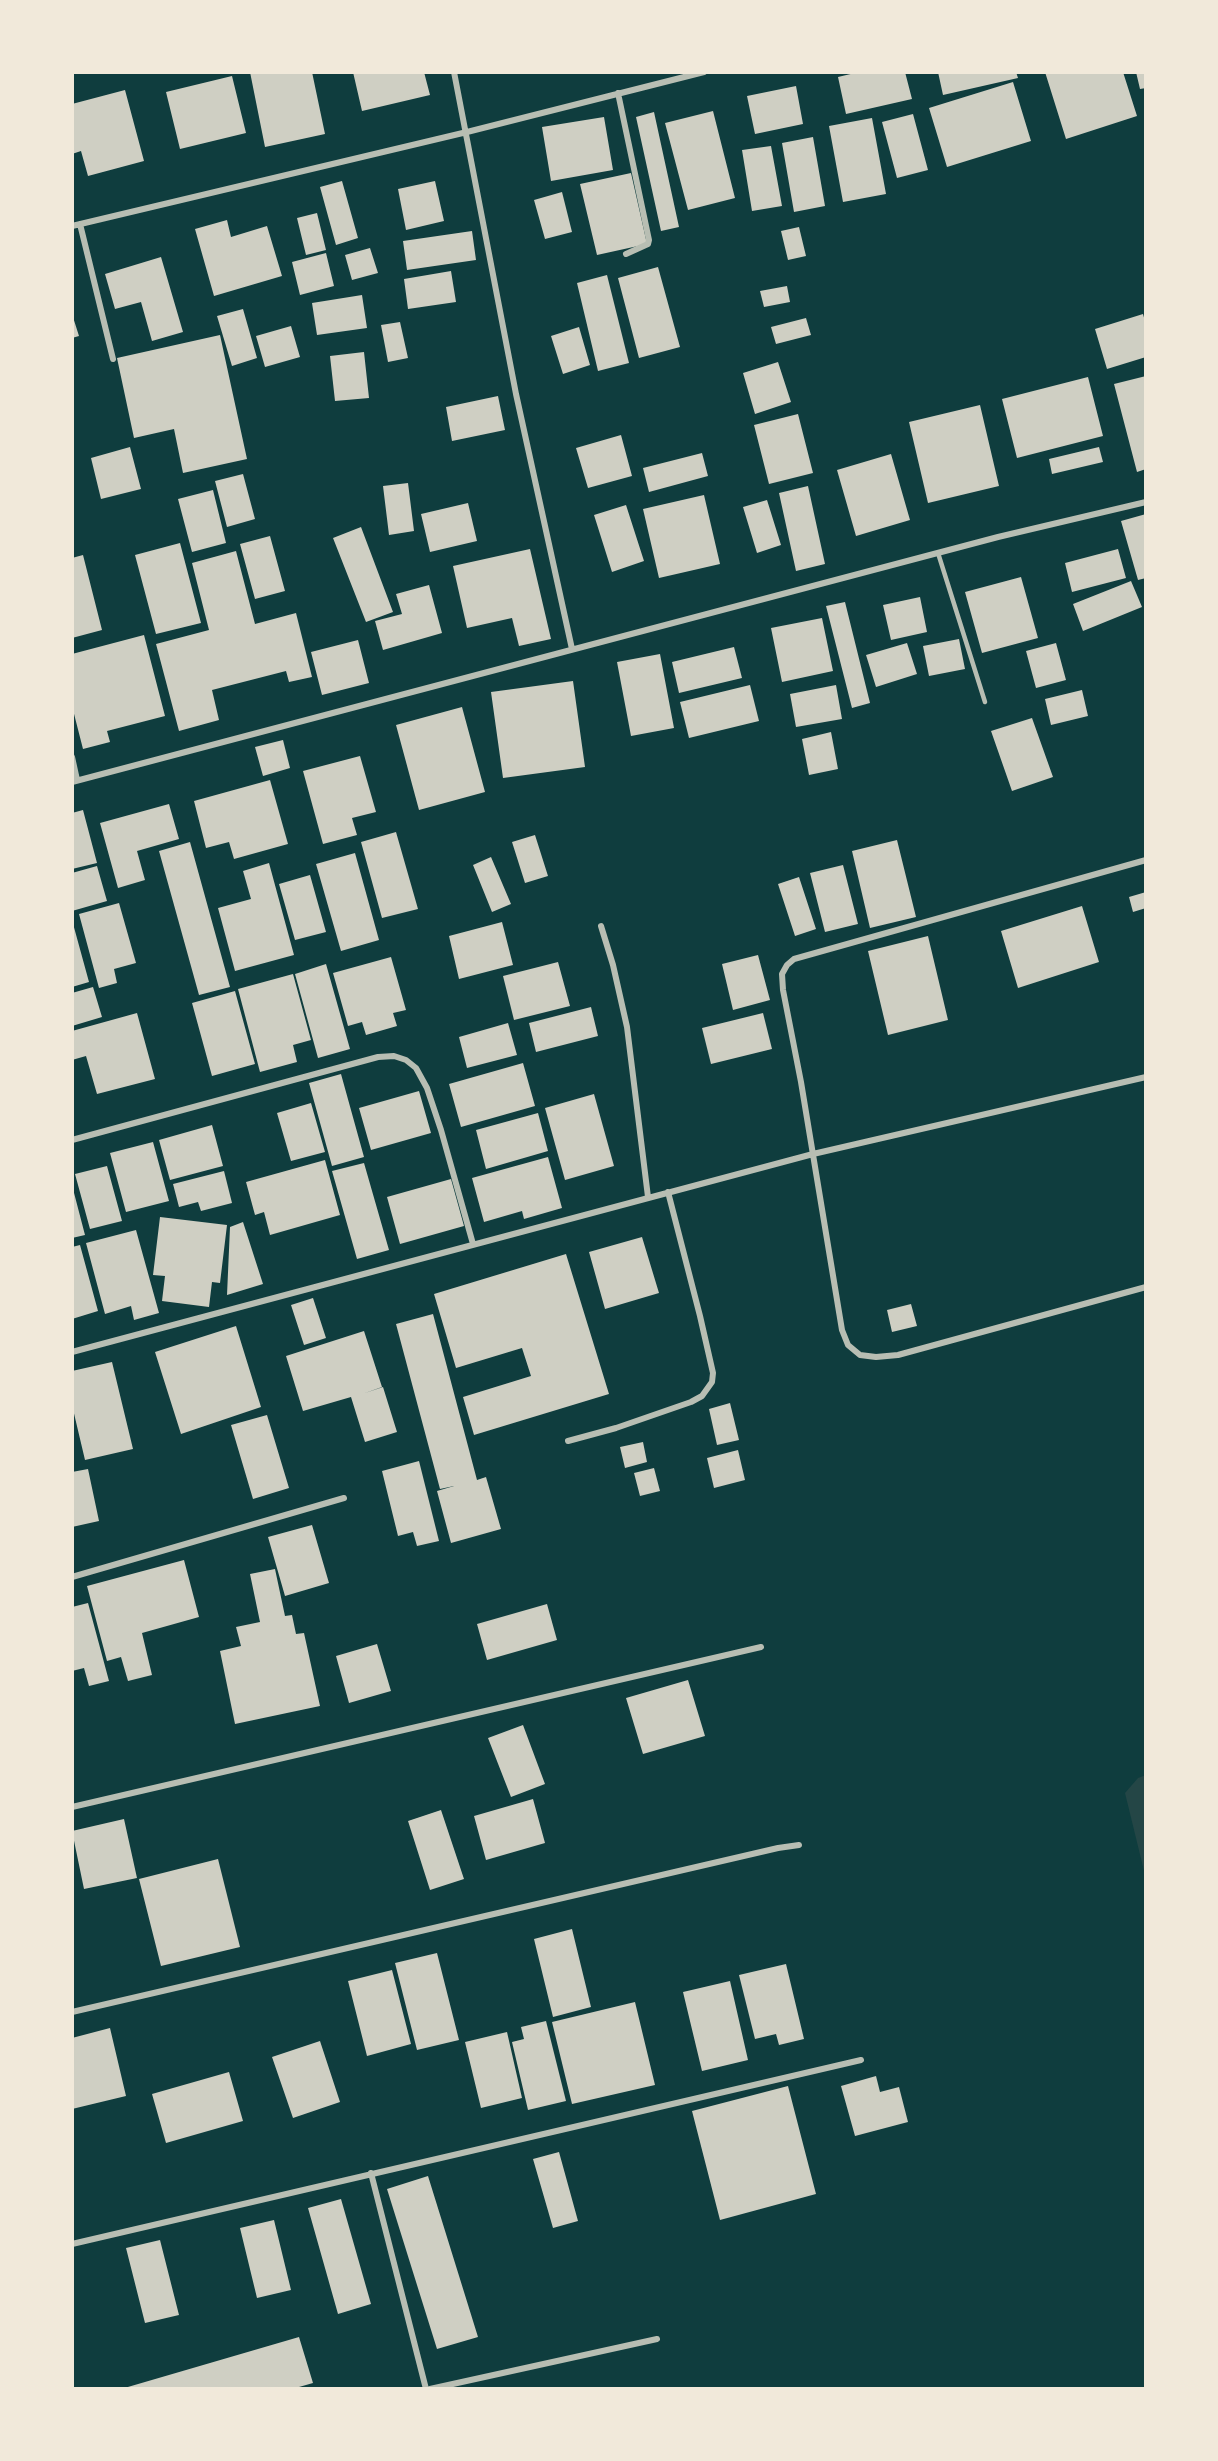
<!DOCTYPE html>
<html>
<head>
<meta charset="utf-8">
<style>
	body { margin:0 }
	#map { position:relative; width:1218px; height:2461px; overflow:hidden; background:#0f3d3e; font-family:"Nunito Sans",sans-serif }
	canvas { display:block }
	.frame { position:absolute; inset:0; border:74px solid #f1e9da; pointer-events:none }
</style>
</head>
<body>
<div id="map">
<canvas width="1218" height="2461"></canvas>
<div class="frame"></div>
</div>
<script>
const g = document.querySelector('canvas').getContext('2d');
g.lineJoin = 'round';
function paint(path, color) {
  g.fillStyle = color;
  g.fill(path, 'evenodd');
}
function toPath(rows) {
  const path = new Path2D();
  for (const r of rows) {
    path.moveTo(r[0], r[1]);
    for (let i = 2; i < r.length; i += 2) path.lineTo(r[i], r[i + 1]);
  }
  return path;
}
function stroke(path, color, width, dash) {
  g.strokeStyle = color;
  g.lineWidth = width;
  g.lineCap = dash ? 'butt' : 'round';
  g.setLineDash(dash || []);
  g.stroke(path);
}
const green = toPath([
	[1146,1775,1146,1879,1125,1793,1138,1778]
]);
const building = toPath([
	[250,72,312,72,325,134,265,147],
	[353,72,424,72,430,95,362,111],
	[859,72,905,72,912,99,846,114,838,77],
	[938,72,1016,72,1018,78,943,95],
	[1045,72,1123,72,1137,116,1066,139],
	[1136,72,1146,72,1146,88,1140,89],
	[232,76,246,133,180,149,166,92],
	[1013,82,1031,141,947,167,929,108],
	[796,86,803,124,755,134,747,96],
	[125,90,144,161,88,176,81,151,72,154,72,104],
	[713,111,735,198,688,210,665,123],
	[654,112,679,227,661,231,636,117],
	[913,114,928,170,897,178,882,122],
	[604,117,613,170,551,181,542,127],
	[872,118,886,194,843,202,829,126],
	[813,137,825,206,794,212,782,143],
	[771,146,782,206,752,211,742,150],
	[631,173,647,244,597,255,580,184],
	[342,181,358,238,336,245,320,187],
	[435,181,444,221,406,230,398,189],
	[562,192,572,232,545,239,534,200],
	[317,213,326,250,306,255,297,218],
	[227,220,231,237,267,226,282,276,214,296,195,229],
	[799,227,806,256,788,260,781,231],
	[472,231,476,260,407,270,403,241],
	[370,248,378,273,352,280,345,255],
	[326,253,334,286,300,295,292,262],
	[161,257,183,332,152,341,141,302,115,309,105,274],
	[658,267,680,347,639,358,618,278],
	[451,271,456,302,408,309,404,279],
	[607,275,629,363,598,371,577,283],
	[787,286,790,302,764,307,760,291],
	[362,295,367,328,317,335,312,303],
	[243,309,257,358,232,366,217,316],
	[72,314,79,336,72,338],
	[1143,314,1146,325,1146,357,1107,369,1095,329],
	[806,318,811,335,776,344,771,327],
	[400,322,408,358,388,362,381,325],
	[291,326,300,357,265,367,256,336],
	[579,327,590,365,563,374,551,336],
	[220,335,247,459,183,473,174,429,134,438,117,358],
	[364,352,369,398,335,401,330,356],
	[778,362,791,402,755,414,743,373],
	[1146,376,1146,469,1137,472,1114,384],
	[1088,377,1103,436,1017,458,1002,399],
	[498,396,505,430,452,441,446,407],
	[980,405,999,486,928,503,909,422],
	[798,414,813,473,769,484,754,425],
	[621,435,632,476,588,488,576,448],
	[130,447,141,489,101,499,91,458],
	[1099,447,1103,462,1052,474,1049,459],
	[702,453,708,476,649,492,643,468],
	[891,454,910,520,856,536,837,470],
	[243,474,255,519,227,527,215,481],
	[408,483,414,531,389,535,383,486],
	[808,486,825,564,796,571,779,493],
	[213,490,226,543,192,552,178,499],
	[704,495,720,564,659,578,643,509],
	[767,500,781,545,757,553,743,507],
	[468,503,477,541,430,552,421,514],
	[626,505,644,561,612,572,594,515],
	[1146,514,1146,578,1138,580,1121,521],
	[361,527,393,612,366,622,333,538],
	[270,536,285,591,255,599,240,544],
	[180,543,201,623,156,634,135,555],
	[530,549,551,639,519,646,512,618,467,628,453,566],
	[1118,549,1126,578,1072,592,1065,563],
	[236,551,255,624,296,613,312,677,289,682,286,671,212,690,219,720,179,731,156,644,209,630,192,563],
	[83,555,102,630,72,638,72,558],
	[1021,577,1038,638,982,653,965,592],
	[1131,581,1142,607,1083,631,1073,604],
	[429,585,442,633,383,650,375,621,402,614,396,594],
	[920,597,927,632,891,640,883,605],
	[845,602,870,703,852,708,826,606],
	[822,618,833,671,782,682,771,628],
	[144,635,165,716,107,731,110,742,83,749,72,706,72,654],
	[959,639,965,669,929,676,923,646],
	[358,640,369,683,322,695,311,652],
	[907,643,917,674,876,687,866,655],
	[1056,643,1066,680,1036,688,1026,651],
	[734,647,742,678,679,693,672,662],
	[660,654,674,728,631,736,617,662],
	[573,681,585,767,503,778,491,692],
	[750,685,759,721,689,738,680,702],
	[836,685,842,719,796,727,790,694],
	[1082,690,1088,716,1051,725,1045,699],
	[462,707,485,792,419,810,396,725],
	[1032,718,1053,777,1012,791,991,731],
	[831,732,838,769,809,775,802,739],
	[283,740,290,768,263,776,255,747],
	[360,756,376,812,352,818,357,835,323,844,303,771],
	[270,780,288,844,234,859,229,842,206,848,194,801],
	[169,804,179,839,137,851,145,880,118,888,100,823],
	[83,810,97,863,72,869,72,813],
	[396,832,418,909,382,918,361,842],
	[535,835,548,876,525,883,512,842],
	[897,840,916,917,870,928,852,851],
	[190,842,230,987,199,995,159,851],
	[355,853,379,940,341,951,316,864],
	[491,857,511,904,492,912,473,865],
	[269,863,294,955,235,971,218,908,251,899,243,871],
	[843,865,858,924,825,932,810,873],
	[97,866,107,901,72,911,72,873],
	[310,875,326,932,295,940,279,884],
	[799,877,816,929,795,936,778,884],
	[1146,892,1146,908,1133,912,1129,897],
	[119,903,136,963,114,969,117,983,99,988,79,914],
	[1082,906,1099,962,1018,988,1001,931],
	[72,920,89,982,72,987],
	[502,922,513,965,459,979,449,936],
	[928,936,948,1020,888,1035,868,951],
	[758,955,770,1000,733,1010,722,964],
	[391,957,406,1010,393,1013,397,1026,366,1035,362,1022,348,1026,333,973],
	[558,962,570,1006,514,1020,503,976],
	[326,964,350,1049,318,1058,295,974],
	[293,974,311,1040,293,1045,297,1062,260,1072,238,989],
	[93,987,102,1017,72,1026,72,993],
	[235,991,255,1064,212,1076,192,1003],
	[591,1007,598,1036,536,1052,529,1023],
	[137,1013,155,1079,97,1094,86,1056,72,1060,72,1031],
	[763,1013,772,1049,711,1064,702,1028],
	[508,1023,517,1055,467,1068,459,1037],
	[523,1063,535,1106,461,1127,449,1084],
	[341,1074,364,1157,332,1166,309,1083],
	[419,1091,431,1133,371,1150,359,1108],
	[594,1094,614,1166,565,1180,545,1108],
	[311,1103,325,1152,291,1161,277,1113],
	[538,1113,548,1151,486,1169,476,1130],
	[212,1125,223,1166,170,1180,159,1140],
	[153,1142,169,1201,126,1212,110,1153],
	[548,1157,562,1208,524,1219,522,1211,484,1222,472,1178],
	[325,1160,340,1215,270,1235,264,1212,255,1215,246,1182],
	[364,1163,389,1250,357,1259,332,1171],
	[107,1166,122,1221,90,1229,75,1174],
	[224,1171,232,1203,201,1211,198,1202,179,1207,173,1184],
	[451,1179,464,1226,400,1244,387,1197],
	[73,1189,85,1235,72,1238,72,1190],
	[160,1217,227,1225,220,1283,212,1282,209,1307,162,1301,165,1276,153,1275],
	[243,1222,263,1284,227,1295,230,1227],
	[136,1230,159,1313,134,1320,131,1306,105,1314,86,1243],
	[642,1237,659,1293,605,1309,589,1252],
	[80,1245,98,1311,72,1319,72,1247],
	[566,1254,609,1394,474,1435,463,1397,531,1376,522,1348,456,1368,434,1294],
	[313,1298,326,1338,304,1345,291,1305],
	[911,1304,917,1326,892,1332,887,1310],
	[433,1314,477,1480,486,1477,501,1529,451,1543,437,1491,454,1486,440,1489,396,1324],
	[236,1326,261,1407,181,1434,155,1352],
	[364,1331,382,1387,365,1393,383,1387,397,1432,365,1442,351,1397,303,1411,286,1356],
	[112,1362,133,1449,85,1460,72,1405,72,1371],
	[730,1403,739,1440,717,1445,709,1409],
	[267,1415,289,1488,253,1499,231,1425],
	[643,1442,647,1462,625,1468,620,1447],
	[738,1450,745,1480,714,1488,707,1458],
	[419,1461,439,1541,417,1546,413,1532,398,1536,382,1471],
	[654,1468,660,1491,640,1496,634,1473],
	[88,1469,99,1521,72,1527,72,1472],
	[312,1525,329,1583,285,1596,268,1537],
	[184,1560,199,1617,142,1633,152,1675,128,1681,121,1657,107,1661,87,1586],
	[275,1569,285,1616,292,1615,296,1634,304,1633,320,1706,235,1724,220,1651,241,1646,236,1627,260,1622,250,1574],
	[88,1603,109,1681,89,1686,84,1668,72,1671,72,1607],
	[547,1604,557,1640,487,1660,477,1624],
	[377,1644,391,1691,349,1703,336,1656],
	[688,1680,705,1736,643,1754,626,1698],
	[523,1725,545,1784,511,1797,488,1738],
	[533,1799,545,1843,486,1860,474,1816],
	[441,1810,464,1879,430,1890,408,1821],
	[124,1819,137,1878,84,1889,72,1831],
	[218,1859,240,1947,161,1966,139,1879],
	[572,1929,591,2007,553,2017,534,1939],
	[437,1953,459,2040,417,2050,395,1963],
	[786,1964,804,2039,779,2045,776,2034,755,2039,739,1975],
	[392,1970,411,2044,367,2056,348,1981],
	[730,1981,748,2060,702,2071,683,1992],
	[635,2002,655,2085,572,2104,552,2022],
	[546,2021,566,2101,528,2110,512,2042,524,2039,521,2027],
	[110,2028,126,2096,72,2109,72,2038],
	[507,2032,522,2098,481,2108,465,2042],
	[320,2041,340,2102,293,2118,272,2057],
	[229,2072,243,2121,166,2143,152,2094],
	[876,2076,880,2092,899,2087,908,2122,855,2136,841,2086],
	[788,2086,816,2194,720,2220,692,2111],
	[559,2152,578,2221,553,2228,533,2159],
	[428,2176,478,2337,437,2349,387,2189],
	[341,2199,371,2304,338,2314,308,2208],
	[274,2220,291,2290,257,2298,240,2228],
	[160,2240,179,2315,145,2323,126,2248],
	[299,2337,313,2383,292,2389,121,2389]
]);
const service = toPath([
	[938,553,985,702]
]);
const minor = toPath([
	[454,72,516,394,572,649],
	[618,93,649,240,648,244,626,254],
	[80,224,113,359],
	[72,226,467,132,704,72],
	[72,757,77,780],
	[72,782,998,537,1146,502],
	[1146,860,794,959,787,965,782,974,783,990,801,1082,842,1330,848,1345,860,1355,876,1357,898,1355,1146,1287],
	[601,926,613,965,627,1027,648,1197],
	[72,1140,378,1057,394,1056,406,1060,416,1068,427,1088,441,1130,473,1244],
	[72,1352,813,1154,1146,1077],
	[568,1441,616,1428,691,1402,702,1396,712,1382,713,1373,700,1316,668,1192],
	[72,1577,344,1498],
	[72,1807,761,1647],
	[72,2012,778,1848,799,1845],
	[371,2173,426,2389],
	[72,2244,861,2060],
	[430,2389,657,2339]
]);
paint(green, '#244646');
paint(building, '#cfcfc3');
stroke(service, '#b8beb3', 4.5);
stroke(minor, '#b8beb3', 6);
</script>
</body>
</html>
